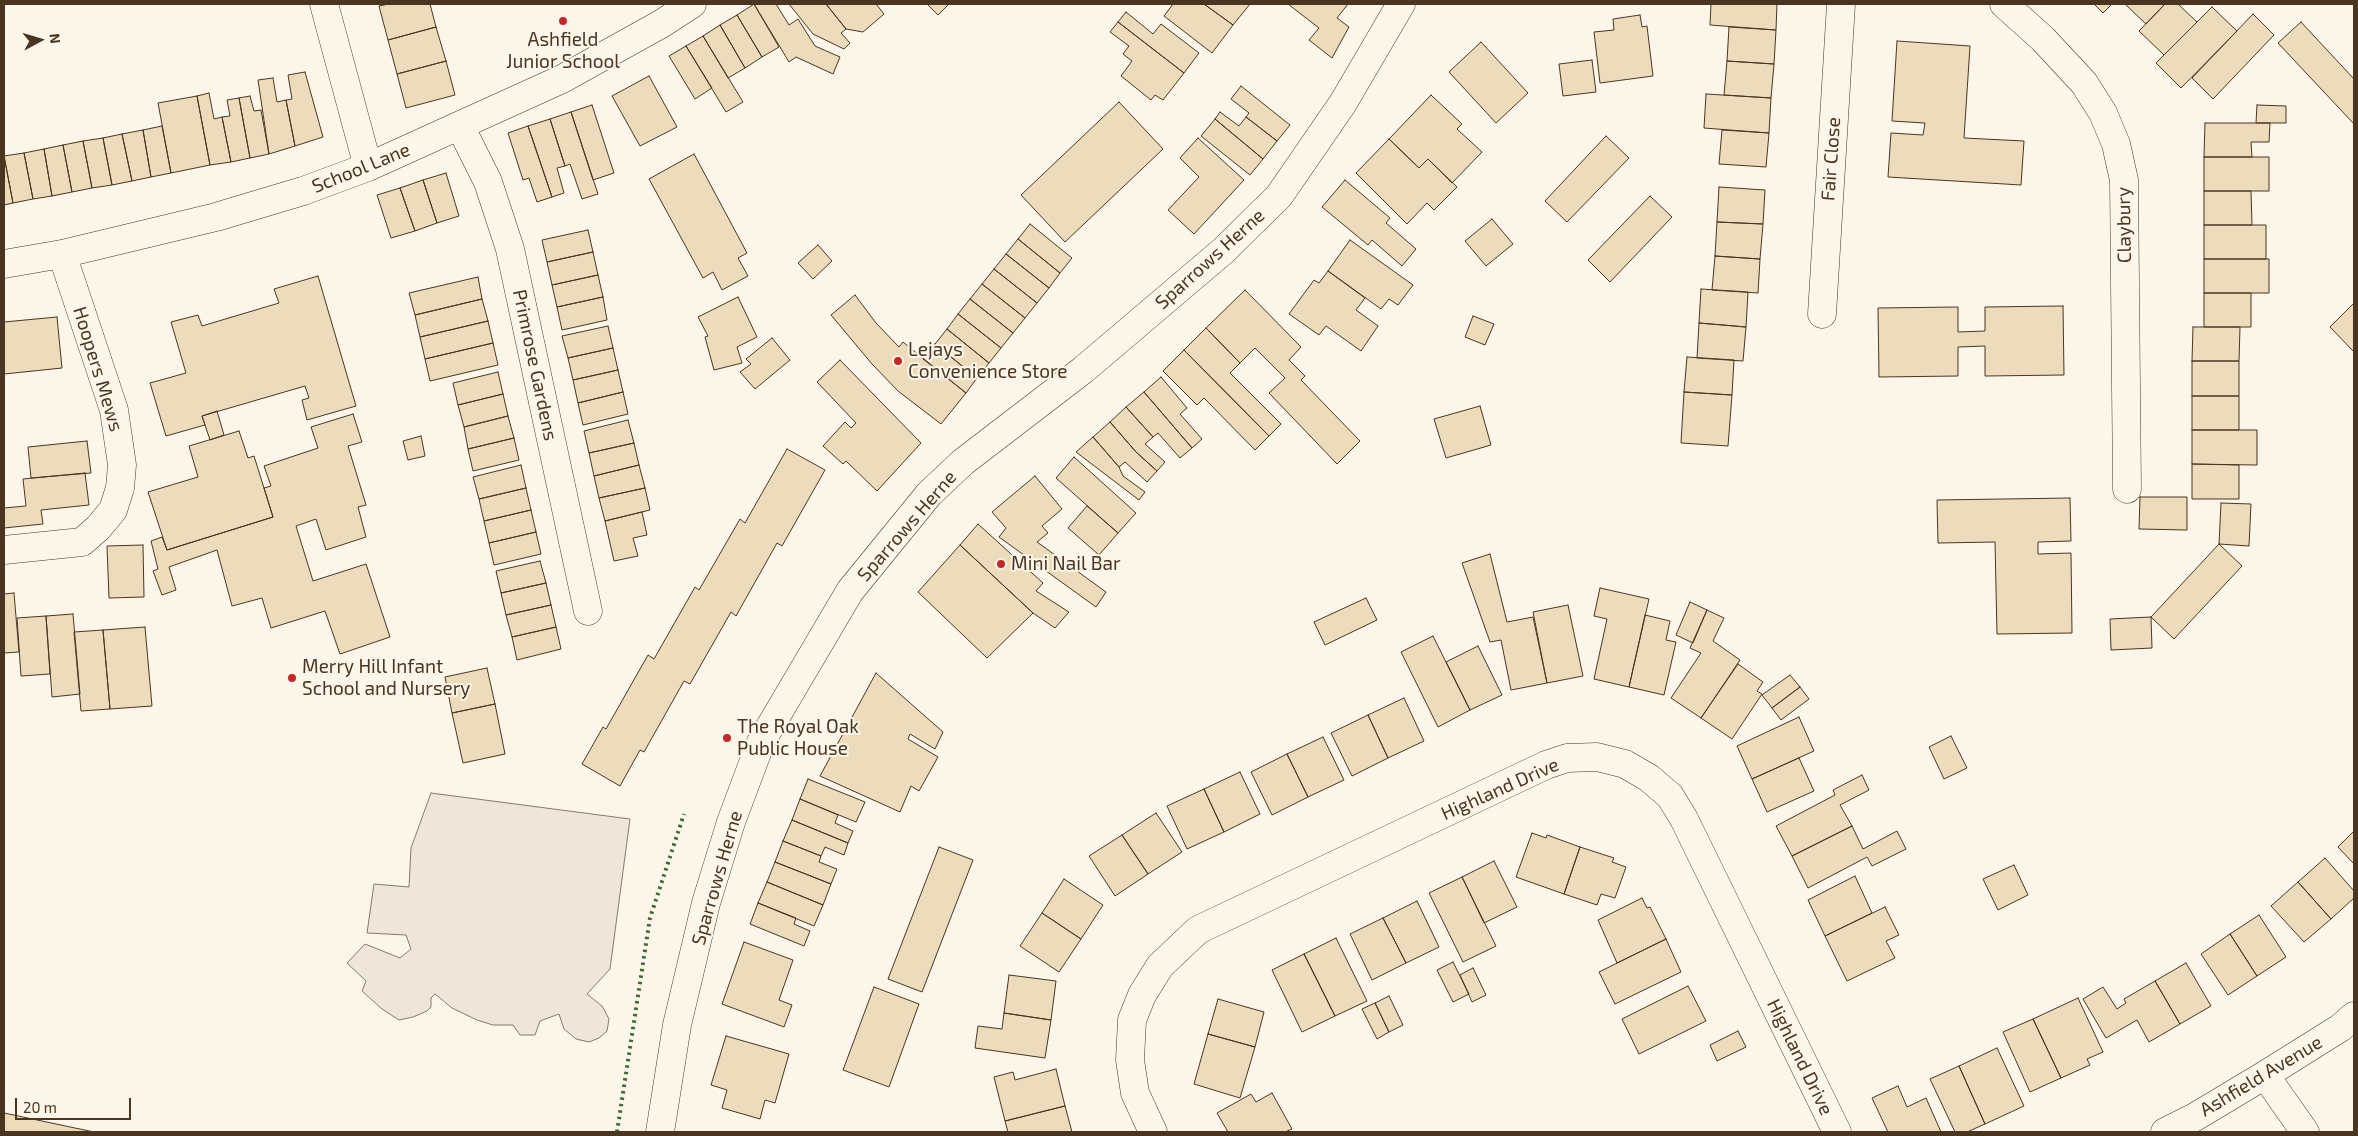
<!DOCTYPE html>
<html>
<head>
<meta charset="utf-8">
<style>
	body { margin:0 }
	#map { position:relative; width:2358px; height:1136px; overflow:hidden; background:#fbf6e9; font-family:"Exo 2",sans-serif }
	canvas { display:block }
	.frame { position:absolute; inset:0; border:5px solid #4a3520; pointer-events:none }
	.north { position:absolute; left:15px; top:15px; width:50px; height:50px; -webkit-text-stroke:4px #fbf6e9; paint-order:stroke; rotate:84deg; font-size:14px; font-weight:700; line-height:20px; text-align:center; color:#4a3520 }
	.north::after { content:''; display:block; margin:auto; width:18px; height:22px; background:#4a3520; clip-path:polygon(50% 0,100% 100%,50% 72%,0 100%) }
	.scale { position:absolute; left:15px; top:1098px; width:116px; height:22px; box-sizing:border-box; border:2px solid #4a3520; border-top:0; padding-left:6px; font-size:15px; line-height:18px; white-space:nowrap; color:#4a3520; -webkit-text-stroke:4px #fbf6e9; paint-order:stroke }
</style>
</head>
<body>
<div id="map">
<canvas width="2358" height="1136"></canvas>
<div class="frame"></div>
<div class="north">N</div>
<div class="scale">20 m</div>
</div>
<script>
const g = document.querySelector('canvas').getContext('2d');
g.lineJoin = 'round';
function paint(path, color) {
  g.fillStyle = color;
  g.fill(path, 'evenodd');
}
function toPath(rows) {
  const path = new Path2D();
  for (const r of rows) {
    path.moveTo(r[0], r[1]);
    for (let i = 2; i < r.length; i += 2) path.lineTo(r[i], r[i + 1]);
  }
  return path;
}
function stroke(path, color, width, dash) {
  g.strokeStyle = color;
  g.lineWidth = width;
  g.lineCap = dash ? 'butt' : 'round';
  g.setLineDash(dash || []);
  g.stroke(path);
}
function label(font, color, halo, rows, align = 'center') {
  g.font = font + ' "Exo 2",sans-serif';
  g.lineWidth = 4;
  g.setLineDash([]);
  g.textBaseline = 'middle';
  g.strokeStyle = halo;
  g.fillStyle = color;
  for (const [text, x, y, turn = 0] of rows) {
    g.save();
    g.translate(x, y);
    g.rotate((+turn || 0) * Math.PI / 180);
    g.textAlign = isNaN(turn) ? turn : align;
    if (halo) g.strokeText(text, 0, 0);
    g.fillText(text, 0, 0);
    g.restore();
  }
}
const green = toPath([
	[431,793,630,819,610,969,587,994,602,1006,609,1019,607,1031,599,1038,589,1042,576,1039,564,1029,559,1014,540,1021,535,1035,520,1035,513,1025,493,1025,477,1020,452,1008,435,994,431,998,431,1007,427,1011,413,1017,399,1020,382,1009,362,991,366,981,347,963,365,944,400,958,411,949,406,935,367,933,374,884,409,887,411,848,431,793]
]);
const building = toPath([
	[389,4,430,4,436,27,388,40,379,6,389,4],
	[754,4,776,4,789,25,798,19,815,46,840,57,833,74,796,57,789,62,754,4],
	[754,4,779,47,762,57,737,15,754,4],
	[789,4,826,4,846,29,841,33,850,43,844,49,813,34,789,4],
	[826,4,876,4,884,14,863,32,846,29,826,4],
	[927,4,949,4,938,15,927,4],
	[1173,4,1204,4,1233,25,1212,53,1164,16,1173,4],
	[1204,4,1250,4,1233,25,1204,4],
	[1288,4,1348,4,1337,18,1349,27,1332,58,1309,40,1319,28,1288,4],
	[1711,4,1777,4,1776,30,1710,25,1711,4],
	[2094,4,2112,4,2103,13,2094,4],
	[2125,4,2165,4,2146,24,2125,4],
	[2165,4,2178,4,2197,22,2164,55,2139,31,2165,4],
	[2212,7,2237,31,2181,88,2156,63,2212,7],
	[1126,12,1153,34,1161,24,1199,53,1184,73,1118,22,1126,12],
	[2253,14,2274,35,2213,99,2192,78,2253,14],
	[737,15,762,57,745,68,720,25,737,15],
	[1640,15,1642,27,1647,26,1653,76,1600,83,1594,32,1614,30,1613,19,1640,15],
	[1118,22,1184,73,1163,100,1155,95,1151,100,1121,76,1132,61,1123,54,1129,46,1110,32,1118,22],
	[2301,22,2354,79,2354,124,2278,43,2301,22],
	[720,25,745,68,728,78,703,36,720,25],
	[436,27,446,61,397,74,388,40,436,27],
	[1729,27,1776,30,1774,64,1727,61,1729,27],
	[703,36,743,102,726,112,686,46,703,36],
	[1897,41,1970,46,1964,138,2024,141,2021,185,1888,177,1891,133,1923,135,1925,123,1892,121,1897,41],
	[1481,42,1528,93,1496,123,1449,72,1481,42],
	[686,46,712,88,695,99,669,56,686,46],
	[1592,60,1596,92,1563,96,1559,64,1592,60],
	[446,61,455,95,406,108,397,74,446,61],
	[1727,61,1774,64,1771,98,1724,95,1727,61],
	[305,72,323,137,295,146,286,100,292,99,288,75,305,72],
	[649,76,677,127,640,146,612,96,649,76],
	[273,78,277,102,286,100,295,146,269,154,258,80,273,78],
	[1241,86,1290,125,1277,141,1246,117,1249,113,1231,99,1241,86],
	[209,93,214,119,222,117,231,162,210,165,197,96,209,93],
	[1706,94,1771,98,1769,133,1704,128,1706,94],
	[1431,95,1462,124,1457,129,1482,152,1452,183,1428,159,1419,168,1389,139,1431,95],
	[197,96,210,165,171,173,158,103,197,96],
	[250,96,254,111,261,110,269,154,250,158,239,98,250,96],
	[239,98,250,158,231,162,222,117,230,116,227,100,239,98],
	[1119,102,1163,149,1065,242,1021,195,1119,102],
	[592,105,614,173,593,180,571,112,592,105],
	[2257,105,2286,106,2286,123,2256,123,2257,105],
	[571,112,598,194,582,199,570,164,565,166,550,119,571,112],
	[1220,112,1239,126,1246,117,1277,141,1263,159,1215,119,1220,112],
	[550,119,565,166,557,168,564,193,552,197,528,126,550,119],
	[1215,119,1263,159,1250,175,1201,136,1215,119],
	[2205,123,2270,123,2269,142,2251,142,2252,157,2204,157,2205,123],
	[162,126,171,173,151,177,143,130,162,126],
	[528,126,552,197,537,202,529,178,523,180,508,133,528,126],
	[143,130,151,177,132,181,122,134,143,130],
	[1722,130,1769,133,1766,167,1719,164,1722,130],
	[122,134,132,181,112,185,103,138,122,134],
	[1606,136,1629,158,1567,222,1545,201,1606,136],
	[103,138,112,185,92,188,83,141,103,138],
	[1198,138,1244,180,1194,234,1168,210,1199,177,1180,158,1198,138],
	[1389,139,1419,168,1428,159,1457,187,1434,210,1427,203,1407,224,1356,173,1389,139],
	[83,141,92,188,72,192,63,145,83,141],
	[63,145,72,192,52,196,44,149,63,145],
	[44,149,52,196,33,199,24,153,44,149],
	[24,153,33,199,13,203,4,156,24,153],
	[694,154,747,253,738,258,748,276,722,290,713,272,703,278,649,179,694,154],
	[4,156,13,203,4,205,4,156],
	[2204,157,2269,157,2269,191,2204,191,2204,157],
	[446,173,459,216,437,223,423,180,446,173],
	[423,180,437,223,415,231,400,188,423,180],
	[1345,180,1390,218,1386,223,1416,249,1402,266,1372,240,1368,245,1322,207,1345,180],
	[1719,187,1765,190,1763,224,1717,222,1719,187],
	[400,188,415,231,391,238,377,195,400,188],
	[2204,191,2251,191,2252,225,2204,225,2204,191],
	[1650,196,1672,217,1610,282,1588,260,1650,196],
	[1492,219,1513,244,1486,266,1465,241,1492,219],
	[1717,222,1763,224,1760,259,1715,256,1717,222],
	[1030,224,1072,258,1060,273,1018,239,1030,224],
	[2204,225,2266,225,2266,259,2204,259,2204,225],
	[588,230,593,252,547,262,542,240,588,230],
	[1018,239,1060,273,1049,288,1006,254,1018,239],
	[1350,240,1413,285,1398,305,1389,299,1381,309,1328,271,1350,240],
	[818,245,832,261,813,279,798,263,818,245],
	[593,252,598,275,552,285,547,262,593,252],
	[1006,254,1049,288,1037,303,994,269,1006,254],
	[1715,256,1760,259,1758,293,1712,290,1715,256],
	[2204,259,2269,259,2269,293,2204,293,2204,259],
	[994,269,1037,303,1025,318,982,284,994,269],
	[1328,271,1365,298,1356,310,1378,326,1361,351,1326,326,1319,335,1289,314,1314,280,1319,283,1328,271],
	[598,275,603,297,557,307,552,285,598,275],
	[318,276,356,406,307,420,302,400,309,398,305,386,202,416,205,425,166,436,150,383,186,373,171,322,198,315,202,326,279,303,274,289,318,276],
	[478,277,482,299,415,315,409,293,478,277],
	[982,284,1025,318,1013,333,970,299,982,284],
	[1701,289,1748,292,1746,327,1699,323,1701,289],
	[1245,290,1301,347,1289,360,1305,376,1301,380,1360,441,1337,464,1269,393,1285,378,1255,348,1240,363,1206,328,1245,290],
	[2204,293,2251,293,2251,327,2204,327,2204,293],
	[855,295,876,323,899,347,903,342,966,393,941,424,898,391,872,364,831,315,855,295],
	[603,297,607,320,562,330,557,307,603,297],
	[738,297,757,337,737,347,742,363,714,370,705,337,708,336,698,317,738,297],
	[482,299,488,321,420,337,415,315,482,299],
	[970,299,1013,333,1001,348,958,314,970,299],
	[2354,303,2354,352,2330,327,2354,303],
	[2063,306,2064,375,1985,376,1985,346,1958,347,1958,376,1879,377,1878,308,1958,307,1958,332,1985,331,1985,307,2063,306],
	[958,314,1001,348,989,363,947,329,958,314],
	[1473,316,1494,324,1485,345,1465,337,1473,316],
	[57,317,62,368,4,374,4,322,57,317],
	[488,321,493,343,425,359,420,337,488,321],
	[1699,323,1746,327,1743,361,1697,358,1699,323],
	[608,326,613,348,568,358,562,336,608,326],
	[2193,327,2240,327,2239,361,2192,361,2193,327],
	[1206,328,1240,363,1230,373,1281,424,1269,436,1184,350,1206,328],
	[947,329,989,363,977,378,935,344,947,329],
	[772,338,790,360,755,389,740,372,751,364,746,359,772,338],
	[493,343,498,365,430,381,425,359,493,343],
	[935,344,977,378,966,393,923,359,935,344],
	[613,348,618,370,573,380,568,358,613,348],
	[1184,350,1269,436,1255,450,1204,398,1197,405,1163,371,1184,350],
	[1687,357,1734,360,1732,395,1684,392,1687,357],
	[840,360,921,443,877,491,846,461,843,464,823,446,845,422,851,428,856,423,817,382,840,360],
	[2192,361,2239,361,2239,396,2192,396,2192,361],
	[618,370,623,392,578,403,573,380,618,370],
	[498,372,503,394,458,405,453,383,498,372],
	[1161,377,1187,408,1180,414,1202,439,1192,448,1144,392,1161,377],
	[623,392,628,414,583,425,578,403,623,392],
	[1144,392,1192,448,1180,458,1158,433,1153,437,1126,407,1144,392],
	[1684,392,1732,395,1728,446,1681,443,1684,392],
	[503,394,508,416,464,427,458,405,503,394],
	[2192,396,2239,396,2239,430,2192,430,2192,396],
	[1480,406,1491,445,1446,458,1434,419,1480,406],
	[1126,407,1153,437,1145,444,1165,462,1157,471,1136,452,1110,422,1126,407],
	[217,411,224,435,210,440,202,416,217,411],
	[353,414,362,442,348,446,366,505,358,507,366,537,326,550,316,519,296,526,313,581,366,564,390,637,340,654,325,611,271,628,262,598,232,606,217,550,169,567,176,590,162,595,153,571,158,569,151,541,162,537,167,550,273,517,264,488,271,486,264,466,318,448,311,427,353,414],
	[508,416,514,438,468,449,464,427,508,416],
	[628,420,634,443,589,453,584,431,628,420],
	[1110,422,1136,452,1157,471,1147,482,1125,462,1119,467,1093,437,1110,422],
	[2192,430,2257,430,2257,465,2192,464,2192,430],
	[239,431,248,458,254,456,273,517,167,550,148,492,198,477,189,446,239,431],
	[421,436,425,456,408,460,403,441,421,436],
	[1093,437,1119,467,1123,476,1145,492,1139,500,1076,452,1093,437],
	[514,438,519,460,473,471,468,449,514,438],
	[87,441,91,473,31,478,28,447,87,441],
	[634,443,639,465,594,476,589,453,634,443],
	[787,449,825,470,782,546,777,543,736,616,731,612,690,684,684,681,644,752,640,750,620,786,582,764,603,727,606,729,648,655,654,659,695,587,699,590,740,519,745,523,787,449],
	[1074,457,1136,513,1118,533,1056,478,1074,457],
	[2192,464,2239,465,2239,499,2192,499,2192,464],
	[521,465,526,488,479,499,473,477,521,465],
	[639,465,645,488,599,498,594,476,639,465],
	[85,473,89,505,41,510,43,524,4,528,4,508,26,506,23,479,85,473],
	[1035,476,1062,509,1042,526,1048,533,1037,542,1106,592,1096,607,999,537,1006,528,992,512,1035,476],
	[526,488,531,510,484,521,479,499,526,488],
	[645,488,650,510,605,521,599,498,645,488],
	[2140,497,2187,497,2187,530,2139,529,2140,497],
	[2070,498,2071,541,2038,542,2038,554,2071,553,2072,633,1997,634,1995,542,1938,543,1937,500,2070,498],
	[2221,503,2251,504,2249,546,2219,544,2221,503],
	[1087,506,1118,533,1099,555,1068,528,1087,506],
	[531,510,536,532,489,543,484,521,531,510],
	[642,512,647,535,633,538,638,556,614,561,605,521,642,512],
	[978,524,1043,583,1036,591,1069,612,1055,628,1033,613,960,545,978,524],
	[536,532,541,554,494,565,489,543,536,532],
	[2219,544,2242,566,2174,639,2151,617,2219,544],
	[143,545,144,597,109,598,107,546,143,545],
	[960,545,1033,613,987,658,918,592,960,545],
	[1490,554,1507,622,1533,617,1547,683,1511,690,1501,640,1490,642,1462,563,1490,554],
	[540,561,546,583,501,593,496,571,540,561],
	[546,583,551,605,506,615,501,593,546,583],
	[1600,588,1649,599,1629,687,1594,679,1607,619,1594,616,1600,588],
	[14,593,19,652,4,653,4,594,14,593],
	[1366,598,1377,620,1325,645,1314,622,1366,598],
	[1690,602,1707,610,1693,643,1676,635,1690,602],
	[551,605,556,627,512,637,506,615,551,605],
	[1568,605,1583,676,1547,683,1533,612,1568,605],
	[1707,610,1724,618,1713,641,1740,660,1701,718,1671,698,1701,653,1690,648,1707,610],
	[73,614,80,694,52,697,46,616,73,614],
	[1645,615,1670,621,1666,640,1676,642,1664,695,1629,687,1645,615],
	[46,616,50,674,21,676,17,618,46,616],
	[2151,617,2152,648,2111,650,2110,619,2151,617],
	[145,627,152,706,110,709,103,630,145,627],
	[556,627,561,649,517,660,512,637,556,627],
	[103,630,110,709,81,711,74,632,103,630],
	[1433,636,1470,710,1438,727,1401,652,1433,636],
	[1478,646,1502,695,1470,710,1446,662,1478,646],
	[1738,664,1763,682,1757,691,1762,694,1732,739,1701,718,1738,664],
	[487,668,495,704,452,713,445,677,487,668],
	[876,673,943,732,935,749,910,734,908,739,938,757,919,791,911,786,900,812,820,776,876,673],
	[1790,675,1800,687,1772,708,1762,695,1790,675],
	[1800,687,1809,699,1781,720,1772,708,1800,687],
	[1404,698,1424,741,1388,758,1368,715,1404,698],
	[495,704,505,754,463,763,452,713,495,704],
	[1368,715,1388,758,1352,776,1331,733,1368,715],
	[1799,717,1814,751,1752,779,1737,746,1799,717],
	[1951,736,1967,768,1944,779,1929,747,1951,736],
	[1323,737,1344,780,1308,797,1287,754,1323,737],
	[1287,754,1308,797,1272,815,1251,772,1287,754],
	[1799,758,1814,791,1767,812,1752,779,1799,758],
	[1240,772,1260,814,1224,832,1204,789,1240,772],
	[1862,775,1869,790,1840,805,1852,826,1792,856,1776,826,1835,795,1833,790,1862,775],
	[808,779,865,802,856,822,800,799,808,779],
	[1204,789,1224,832,1187,849,1167,806,1204,789],
	[800,799,838,815,835,823,853,831,848,843,792,820,800,799],
	[1156,813,1182,852,1148,874,1122,835,1156,813],
	[792,820,848,843,844,855,825,847,821,856,783,841,792,820],
	[1852,826,1863,849,1897,831,1906,849,1872,866,1867,857,1808,888,1792,856,1852,826],
	[2354,831,2354,864,2338,847,2354,831],
	[1532,833,1546,838,1547,835,1580,847,1564,894,1516,877,1532,833],
	[1122,835,1148,874,1115,896,1089,856,1122,835],
	[783,841,821,856,819,862,837,869,831,884,775,862,783,841],
	[939,847,973,860,922,992,888,979,939,847],
	[1580,847,1614,858,1612,862,1626,867,1615,898,1601,894,1597,905,1564,894,1580,847],
	[2325,858,2354,891,2354,898,2331,919,2298,882,2325,858],
	[1494,861,1517,907,1484,923,1462,877,1494,861],
	[775,862,831,884,823,905,767,882,775,862],
	[2014,865,2028,895,1998,910,1983,879,2014,865],
	[1855,876,1872,913,1825,936,1808,900,1855,876],
	[1462,877,1496,946,1463,962,1429,893,1462,877],
	[1064,879,1103,905,1081,939,1042,913,1064,879],
	[767,882,823,905,814,926,758,903,767,882],
	[2298,882,2331,919,2304,942,2271,906,2298,882],
	[1642,898,1647,908,1650,907,1666,939,1617,963,1598,920,1642,898],
	[1417,901,1439,947,1406,963,1383,918,1417,901],
	[758,903,796,918,794,924,810,931,804,946,750,924,758,903],
	[1885,907,1899,935,1886,941,1895,958,1847,981,1825,936,1885,907],
	[1042,913,1081,939,1059,972,1020,946,1042,913],
	[2259,915,2286,957,2257,976,2230,934,2259,915],
	[1383,918,1406,963,1372,980,1350,934,1383,918],
	[2230,934,2257,976,2228,995,2201,954,2230,934],
	[1336,938,1367,1001,1335,1016,1304,954,1336,938],
	[1666,939,1681,972,1615,1004,1599,972,1666,939],
	[744,942,793,960,779,1000,792,1005,784,1027,722,1004,744,942],
	[1304,954,1335,1016,1302,1032,1272,970,1304,954],
	[1453,962,1469,994,1453,1002,1437,970,1453,962],
	[2186,963,2211,1006,2180,1024,2155,981,2186,963],
	[1473,968,1486,995,1472,1002,1460,975,1473,968],
	[1009,975,1056,981,1051,1020,1004,1013,1009,975],
	[2155,981,2180,1024,2149,1042,2137,1020,2106,1038,2083,999,2103,987,2117,1009,2126,1003,2124,999,2155,981],
	[1688,986,1706,1021,1639,1054,1622,1019,1688,986],
	[874,987,919,1004,889,1087,843,1070,874,987],
	[1389,996,1403,1025,1389,1032,1375,1003,1389,996],
	[2078,998,2103,1052,2087,1059,2090,1065,2061,1078,2033,1019,2078,998],
	[1218,999,1264,1012,1255,1047,1208,1034,1218,999],
	[1375,1003,1389,1032,1377,1039,1362,1009,1375,1003],
	[1004,1013,1051,1020,1045,1058,975,1048,978,1026,1002,1029,1004,1013],
	[2033,1019,2061,1078,2030,1092,2003,1032,2033,1019],
	[1738,1031,1746,1047,1717,1061,1710,1045,1738,1031],
	[1208,1034,1255,1047,1240,1098,1194,1084,1208,1034],
	[726,1036,789,1054,775,1103,765,1100,760,1119,722,1108,727,1090,711,1085,726,1036],
	[1997,1048,2024,1106,1985,1124,1959,1066,1997,1048],
	[1959,1066,1985,1124,1967,1132,1955,1132,1930,1079,1959,1066],
	[1056,1069,1065,1106,1005,1121,994,1077,1013,1072,1015,1080,1056,1069],
	[1898,1086,1907,1107,1926,1098,1941,1132,1888,1132,1872,1098,1898,1086],
	[1272,1093,1292,1129,1285,1132,1228,1132,1217,1113,1251,1094,1256,1102,1272,1093],
	[1065,1106,1072,1132,1008,1132,1005,1121,1065,1106],
	[4,1113,94,1132,4,1132,4,1113]
]);
const minor = toPath([
	[324,4,368,167],
	[2004,4,2043,39,2084,83,2103,113,2116,144,2124,180,2127,489],
	[460,126,488,182,510,249,588,611],
	[4,264,62,254,216,217,303,191,368,167,562,79,661,24,692,4],
	[1822,314,1841,4],
	[4,550,82,542,98,528,113,510,120,488,122,465,114,410,62,254],
	[2265,1075,2305,1132],
	[1153,1132,1135,1093,1130,1060,1132,1020,1142,995,1160,966,1198,930,1546,765,1567,758,1597,757,1625,764,1649,778,1670,796,1684,819,1837,1132],
	[2165,1132,2195,1117,2265,1075,2340,1028,2354,1016]
]);
const major = toPath([
	[660,1132,677,1025,706,903,731,822,761,742,850,591,929,494,963,462,1083,370,1223,251,1279,196,1343,103,1401,4]
]);
const hedge = toPath([
	[617,1132,650,918,684,814]
]);
const markers = [
	[563,21,5,"#c62828"],
	[898,361,5,"#c62828"],
	[1001,564,5,"#c62828"],
	[292,678,5,"#c62828"],
	[727,738,5,"#c62828"]
];
const poiNames = [
	["Ashfield",563,40,"center"],
	["Junior School",563,62,"center"],
	["Lejays",908,350],
	["Convenience Store",908,372],
	["Mini Nail Bar",1011,564],
	["Merry Hill Infant",302,667],
	["School and Nursery",302,689],
	["The Royal Oak",737,727],
	["Public House",737,749]
];
const streetNames = [
	["Fair Close",1831,159,-86],
	["School Lane",361,168,-22],
	["Claybury",2124,225,-91],
	["Sparrows Herne",1210,259,-42],
	["Primrose Gardens",535,365,78],
	["Hoopers Mews",98,369,73],
	["Sparrows Herne",907,526,-49],
	["Highland Drive",1500,789,-24],
	["Sparrows Herne",717,878,-74],
	["Highland Drive",1800,1057,64],
	["Ashfield Avenue",2261,1076,-31]
];
paint(green, '#ede6d9');
stroke(green, '#887966', 1);
paint(building, '#ecdcbc');
stroke(building, '#4a3520', 1);
stroke(minor, '#4a3520', 29);
stroke(major, '#4a3520', 29);
stroke(minor, '#fbf6e9', 28);
stroke(major, '#fbf6e9', 28);
stroke(hedge, '#436837', 4, [2.5, 4]);
for (const [x, y, r, color] of markers) {
  const dot = new Path2D();
  dot.arc(x, y, r, 0, 2 * Math.PI);
  g.fillStyle = color;
  g.fill(dot);
  stroke(dot, '#fbf6e9', 2);
}
label('19px', '#4a3520', '#fbf6e9', poiNames, 'left');
label('19px', '#4a3520', '#fbf6e9', streetNames);
</script>
</body>
</html>
